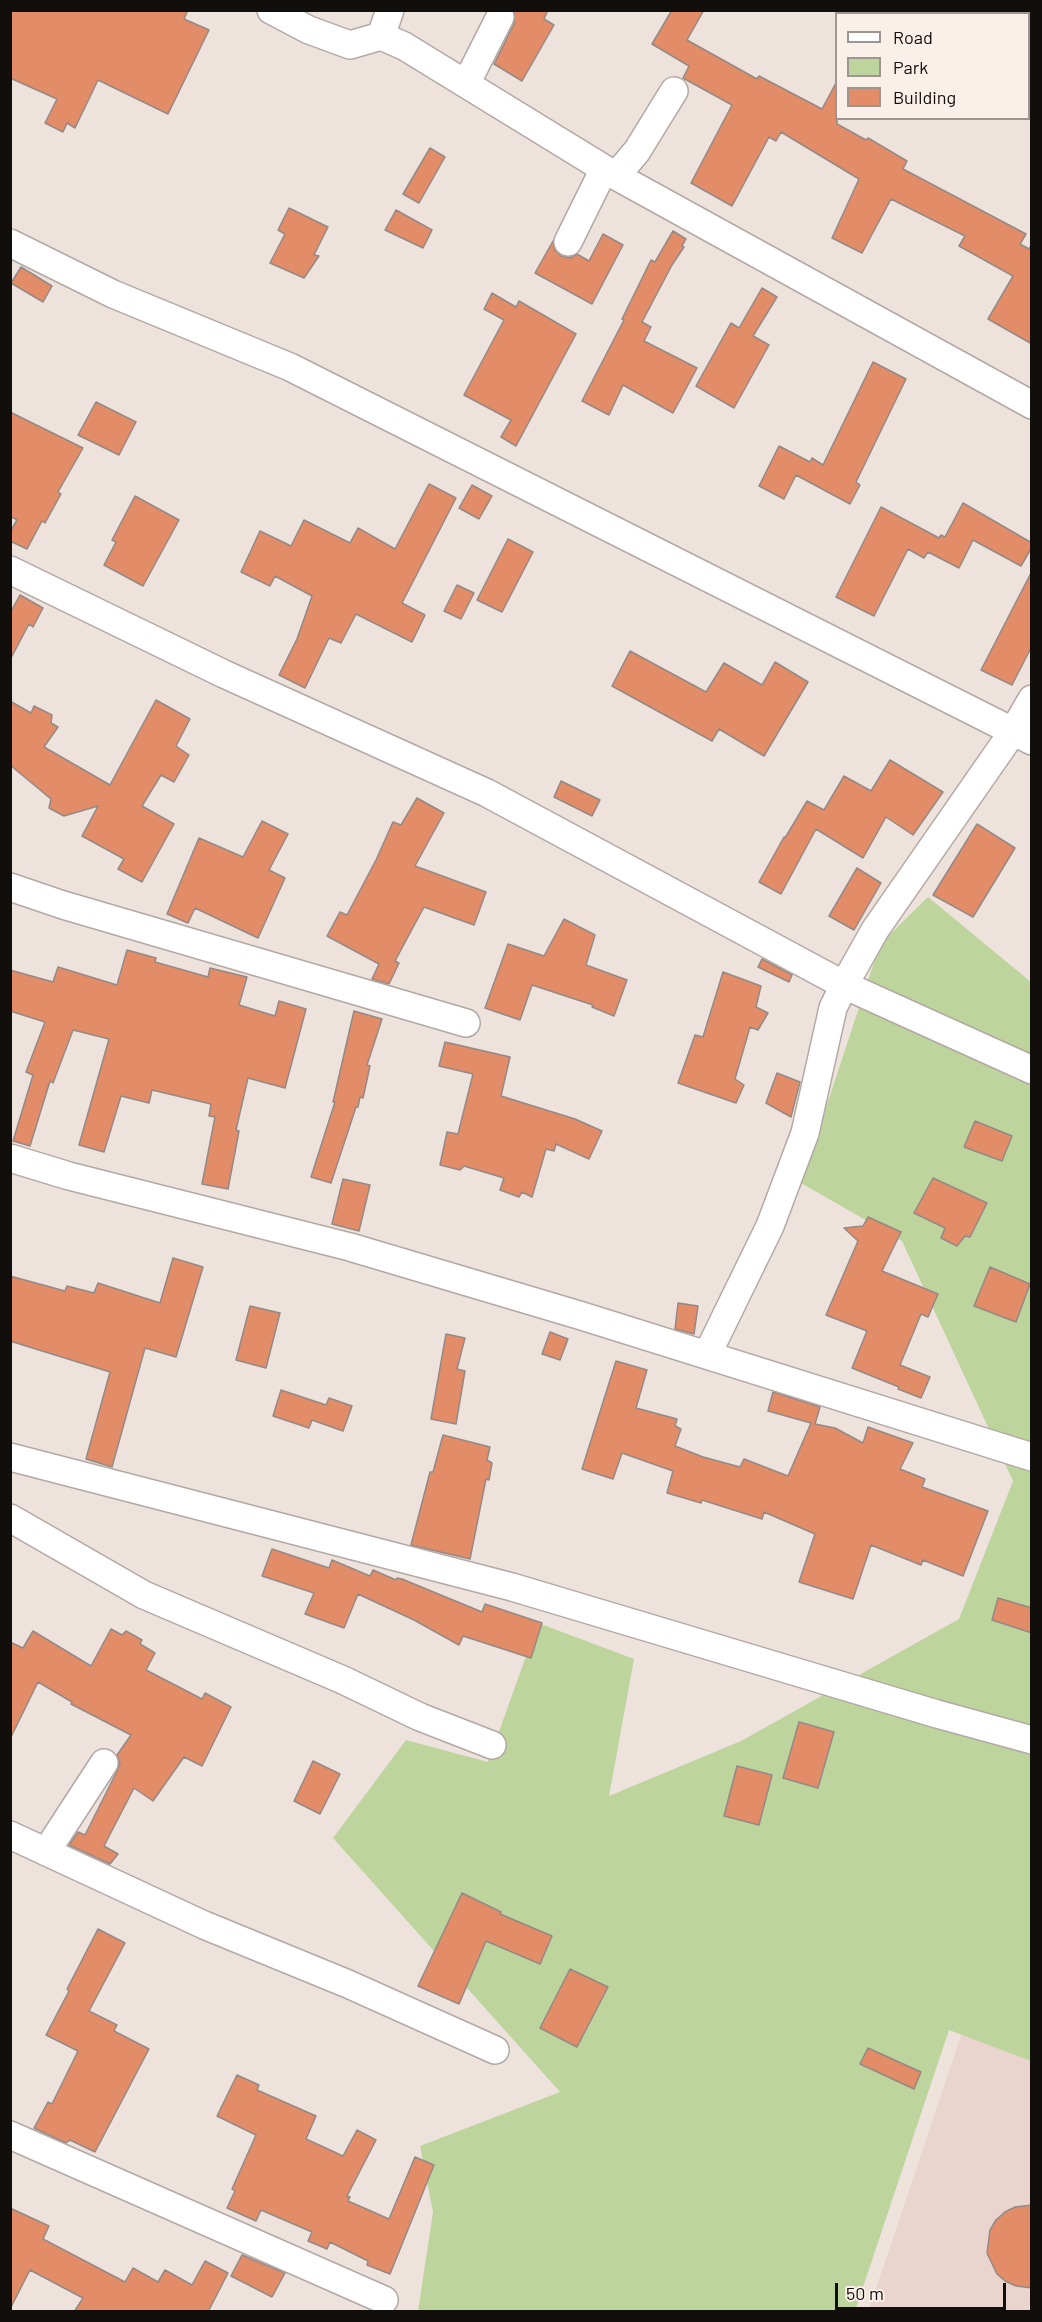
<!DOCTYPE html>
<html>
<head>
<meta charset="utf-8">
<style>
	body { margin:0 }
	#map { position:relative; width:1042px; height:2322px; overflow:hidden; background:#eee2dd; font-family:Barlow,sans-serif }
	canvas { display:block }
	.frame { position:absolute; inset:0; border:12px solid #120e0c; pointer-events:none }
	.legend { position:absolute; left:835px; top:12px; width:195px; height:108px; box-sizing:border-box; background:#fbefea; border:2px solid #9e9591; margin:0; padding:8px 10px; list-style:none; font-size:18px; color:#120e0c }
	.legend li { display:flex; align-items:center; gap:12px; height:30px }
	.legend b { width:30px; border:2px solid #9e9591 }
	.scale { position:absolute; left:835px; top:2283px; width:171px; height:27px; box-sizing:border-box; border:3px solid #120e0c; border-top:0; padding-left:8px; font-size:18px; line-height:21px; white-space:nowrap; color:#120e0c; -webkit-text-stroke:4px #fbefea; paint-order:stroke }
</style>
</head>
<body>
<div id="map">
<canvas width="1042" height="2322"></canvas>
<div class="frame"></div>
<ul class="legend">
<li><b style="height:8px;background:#fff"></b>Road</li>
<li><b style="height:16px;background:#bdd59c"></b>Park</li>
<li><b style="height:16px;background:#e28c68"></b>Building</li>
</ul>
<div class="scale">50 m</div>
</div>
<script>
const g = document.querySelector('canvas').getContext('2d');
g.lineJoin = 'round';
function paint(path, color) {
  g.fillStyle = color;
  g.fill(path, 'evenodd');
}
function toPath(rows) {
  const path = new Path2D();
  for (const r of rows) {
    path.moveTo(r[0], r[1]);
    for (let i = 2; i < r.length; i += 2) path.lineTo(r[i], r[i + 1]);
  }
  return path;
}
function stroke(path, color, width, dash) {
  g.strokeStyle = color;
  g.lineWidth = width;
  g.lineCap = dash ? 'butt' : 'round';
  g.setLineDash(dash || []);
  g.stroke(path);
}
const built = toPath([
	[963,2030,1031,2056,1031,2311,868,2312]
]);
const green = toPath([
	[928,897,1031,982,1031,2061,949,2030,855,2311,418,2311,433,2212,420,2146,560,2092,333,1838,406,1740,488,1762,538,1623,634,1659,609,1796,741,1741,959,1619,1013,1481,902,1241,801,1183,880,944]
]);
const building = toPath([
	[10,10,188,10,184,19,209,30,168,114,98,80,75,128,67,123,63,132,45,123,57,99,10,78,10,10],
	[514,10,548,10,544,19,554,25,522,81,494,64,514,24,514,10],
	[672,10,704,10,687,40,757,79,759,76,822,109,837,81,837,124,866,140,868,138,907,161,903,169,1026,234,1020,244,1029,249,1032,244,1032,344,988,319,1013,276,959,246,965,236,891,199,862,253,832,238,859,179,781,132,776,141,769,137,732,206,691,183,732,105,683,78,689,66,652,44,672,10],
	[430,148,445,157,419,203,403,194,430,148],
	[289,208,328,227,314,255,319,256,304,278,270,263,285,234,278,230,289,208],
	[396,210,432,230,423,248,385,230,396,210],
	[673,231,686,239,682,246,684,247,672,265,642,322,651,327,644,341,697,368,673,413,623,385,609,415,582,401,624,320,622,319,651,260,655,262,673,231],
	[603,234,623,245,592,304,535,273,553,241,555,250,561,256,570,258,577,254,589,261,603,234],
	[21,267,52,286,43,302,11,283,21,267],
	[762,288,777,297,753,336,769,345,734,408,696,386,731,323,739,328,762,288],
	[492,293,516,307,519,301,576,334,516,446,501,437,511,420,464,395,504,320,484,309,492,293],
	[873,362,906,379,856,482,860,485,850,504,796,475,784,499,759,486,779,446,810,462,812,458,823,465,873,362],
	[96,402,136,422,119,455,78,435,96,402],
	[10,412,83,448,58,492,61,494,45,523,42,521,27,549,10,541,10,532,17,520,10,516,10,412],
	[429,484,456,498,402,603,425,615,412,642,356,614,341,643,329,638,305,688,279,675,297,639,312,596,275,576,270,586,241,572,260,531,291,546,304,520,350,543,358,528,395,549,429,484],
	[472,485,492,496,479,519,459,508,472,485],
	[135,496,179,520,143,586,104,565,116,542,112,540,135,496],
	[963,503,1032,543,1032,547,1021,566,973,540,959,568,928,552,924,558,908,549,874,616,836,597,881,507,939,538,941,535,945,537,963,503],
	[508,539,533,552,502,612,477,600,508,539],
	[1032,571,1032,646,1012,685,981,670,1032,571],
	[457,585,474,593,461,619,444,611,457,585],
	[20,595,43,608,33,627,29,624,10,660,10,613,20,595],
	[630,651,706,692,724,663,762,685,775,662,808,682,764,756,719,729,712,741,612,686,630,651],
	[156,700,190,719,176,746,189,755,174,782,161,775,142,806,174,824,142,882,118,869,124,859,82,836,98,806,64,816,49,808,51,799,10,765,10,701,31,713,34,706,52,715,51,723,58,727,44,747,110,785,156,700],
	[890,760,943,792,913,835,886,817,863,858,816,829,781,894,759,882,784,837,785,838,807,801,824,810,844,776,871,791,890,760],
	[561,781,600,800,592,816,554,797,561,781],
	[417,798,444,813,415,866,486,892,474,925,424,907,395,961,399,963,389,984,372,979,379,964,327,936,340,912,347,915,376,860,393,822,401,825,417,798],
	[262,821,288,834,269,870,285,878,258,938,195,908,188,923,167,914,199,838,243,857,262,821],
	[977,824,1015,848,973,917,933,895,977,824],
	[857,868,881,883,854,930,829,916,857,868],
	[564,919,595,935,586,965,627,980,614,1016,592,1007,593,1005,532,985,520,1020,485,1008,508,944,544,956,564,919],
	[127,950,156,958,155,962,208,977,210,968,247,977,239,1005,275,1016,279,1001,306,1009,285,1088,248,1078,236,1130,239,1131,228,1189,202,1184,215,1117,209,1116,211,1104,152,1090,149,1103,121,1096,104,1152,79,1145,109,1039,73,1030,53,1083,50,1081,30,1146,13,1141,33,1075,26,1072,45,1022,10,1011,10,970,53,982,58,967,117,985,127,950],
	[762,959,792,975,789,982,758,967,762,959],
	[723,972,761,986,756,1007,768,1013,758,1030,750,1027,735,1079,744,1085,736,1103,678,1083,695,1035,703,1037,723,972],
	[354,1011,382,1019,367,1065,370,1066,363,1098,360,1097,358,1107,356,1107,331,1183,311,1177,335,1102,333,1102,354,1011],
	[445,1042,510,1057,501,1096,575,1119,602,1131,589,1159,556,1144,554,1151,546,1149,532,1197,522,1192,519,1197,500,1190,504,1178,464,1166,460,1170,440,1165,447,1132,458,1134,473,1074,439,1066,445,1042],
	[777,1073,800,1082,791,1117,766,1103,777,1073],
	[975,1121,1012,1136,1002,1161,964,1147,975,1121],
	[933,1178,987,1203,970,1237,965,1236,957,1246,941,1238,945,1228,914,1213,933,1178],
	[343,1179,370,1185,359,1231,332,1224,343,1179],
	[868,1217,901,1232,882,1271,938,1294,928,1317,921,1314,900,1365,930,1377,921,1398,898,1389,899,1387,852,1368,867,1331,826,1315,858,1241,844,1228,863,1226,868,1217],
	[173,1258,203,1267,176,1357,145,1348,112,1467,86,1459,110,1372,10,1341,10,1276,65,1291,67,1286,94,1293,98,1283,160,1303,173,1258],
	[990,1267,1030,1284,1016,1322,974,1306,990,1267],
	[678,1303,698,1306,694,1334,675,1329,678,1303],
	[250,1306,280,1313,266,1368,236,1360,250,1306],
	[550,1332,568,1339,560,1360,542,1354,550,1332],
	[446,1334,465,1338,457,1369,465,1371,456,1424,431,1419,446,1334],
	[616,1361,647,1370,636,1408,677,1419,675,1426,681,1429,675,1446,703,1457,740,1467,744,1459,788,1476,811,1423,768,1411,773,1392,820,1407,815,1424,835,1428,863,1443,868,1427,913,1443,900,1469,925,1479,922,1487,988,1511,963,1576,923,1560,921,1565,871,1545,853,1599,799,1582,815,1534,764,1512,762,1519,702,1500,701,1503,667,1493,673,1471,622,1453,613,1479,582,1469,616,1361],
	[281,1390,326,1405,329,1398,352,1406,343,1431,312,1420,309,1428,273,1416,281,1390],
	[443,1435,490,1447,487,1460,492,1463,489,1480,486,1479,470,1559,411,1545,430,1472,433,1472,443,1435],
	[272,1549,329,1568,332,1560,370,1576,373,1570,396,1580,397,1578,402,1579,482,1612,485,1604,542,1623,531,1658,463,1636,459,1645,414,1620,358,1594,344,1628,305,1614,314,1593,262,1576,272,1549],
	[998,1598,1032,1608,1032,1633,992,1620,998,1598],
	[111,1629,122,1635,126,1631,142,1640,140,1644,155,1653,146,1670,202,1699,205,1693,231,1707,202,1766,184,1757,153,1801,134,1788,104,1846,118,1854,110,1864,69,1845,78,1832,85,1835,117,1771,120,1763,117,1755,131,1735,71,1704,72,1702,38,1682,10,1739,10,1642,23,1648,33,1631,91,1666,111,1629],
	[799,1722,834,1732,818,1788,783,1778,799,1722],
	[313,1761,340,1774,320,1814,294,1801,313,1761],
	[737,1766,772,1775,759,1825,724,1816,737,1766],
	[462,1893,501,1912,500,1914,552,1936,540,1964,486,1941,459,2004,418,1986,462,1893],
	[98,1929,125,1943,89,2011,117,2025,114,2031,149,2049,95,2152,70,2140,66,2143,34,2128,48,2102,52,2104,78,2051,46,2035,69,1991,67,1989,98,1929],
	[570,1969,608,1987,577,2047,540,2028,570,1969],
	[868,2048,921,2072,914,2089,860,2064,868,2048],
	[237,2075,259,2085,257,2090,316,2116,306,2139,343,2156,357,2130,376,2140,347,2196,350,2197,348,2201,389,2219,415,2157,434,2165,390,2274,367,2265,368,2261,330,2242,327,2249,308,2241,312,2232,261,2210,256,2221,227,2208,235,2191,232,2189,256,2135,217,2116,237,2075],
	[1032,2205,1032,2288,1016,2286,1005,2281,997,2274,987,2253,990,2230,996,2220,1005,2212,1015,2207,1032,2205],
	[10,2208,49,2226,43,2239,125,2282,133,2268,158,2282,165,2270,192,2285,205,2261,228,2273,208,2312,74,2312,83,2298,30,2270,10,2309,10,2208],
	[242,2255,285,2273,272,2297,231,2276,242,2255]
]);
const minor = toPath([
	[271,10,309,30,350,45,381,36,404,46,616,176,1032,405],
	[381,36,390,10],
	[466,84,500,17],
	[616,176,637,151,674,91],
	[568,242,604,169],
	[10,243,113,294,290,367,1032,741],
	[10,570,224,674,487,793,844,985,1032,1070],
	[10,887,63,905,466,1023],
	[10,1158,69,1176,350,1247,582,1316,1032,1457],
	[707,1355,770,1226,805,1133,833,1008,844,985,875,930,1014,730,1032,699],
	[10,1457,512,1587,937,1714,1032,1740],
	[10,1518,144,1595,343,1680,420,1717,492,1745],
	[10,1835,204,1925,348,1984,495,2050],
	[46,1852,104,1763],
	[10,2135,384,2300]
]);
paint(built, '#e9d5cd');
paint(green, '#bdd59c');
paint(building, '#e28c68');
stroke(building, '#948985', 1.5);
stroke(minor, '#b3a8a3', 30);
stroke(minor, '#fff', 27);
</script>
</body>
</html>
